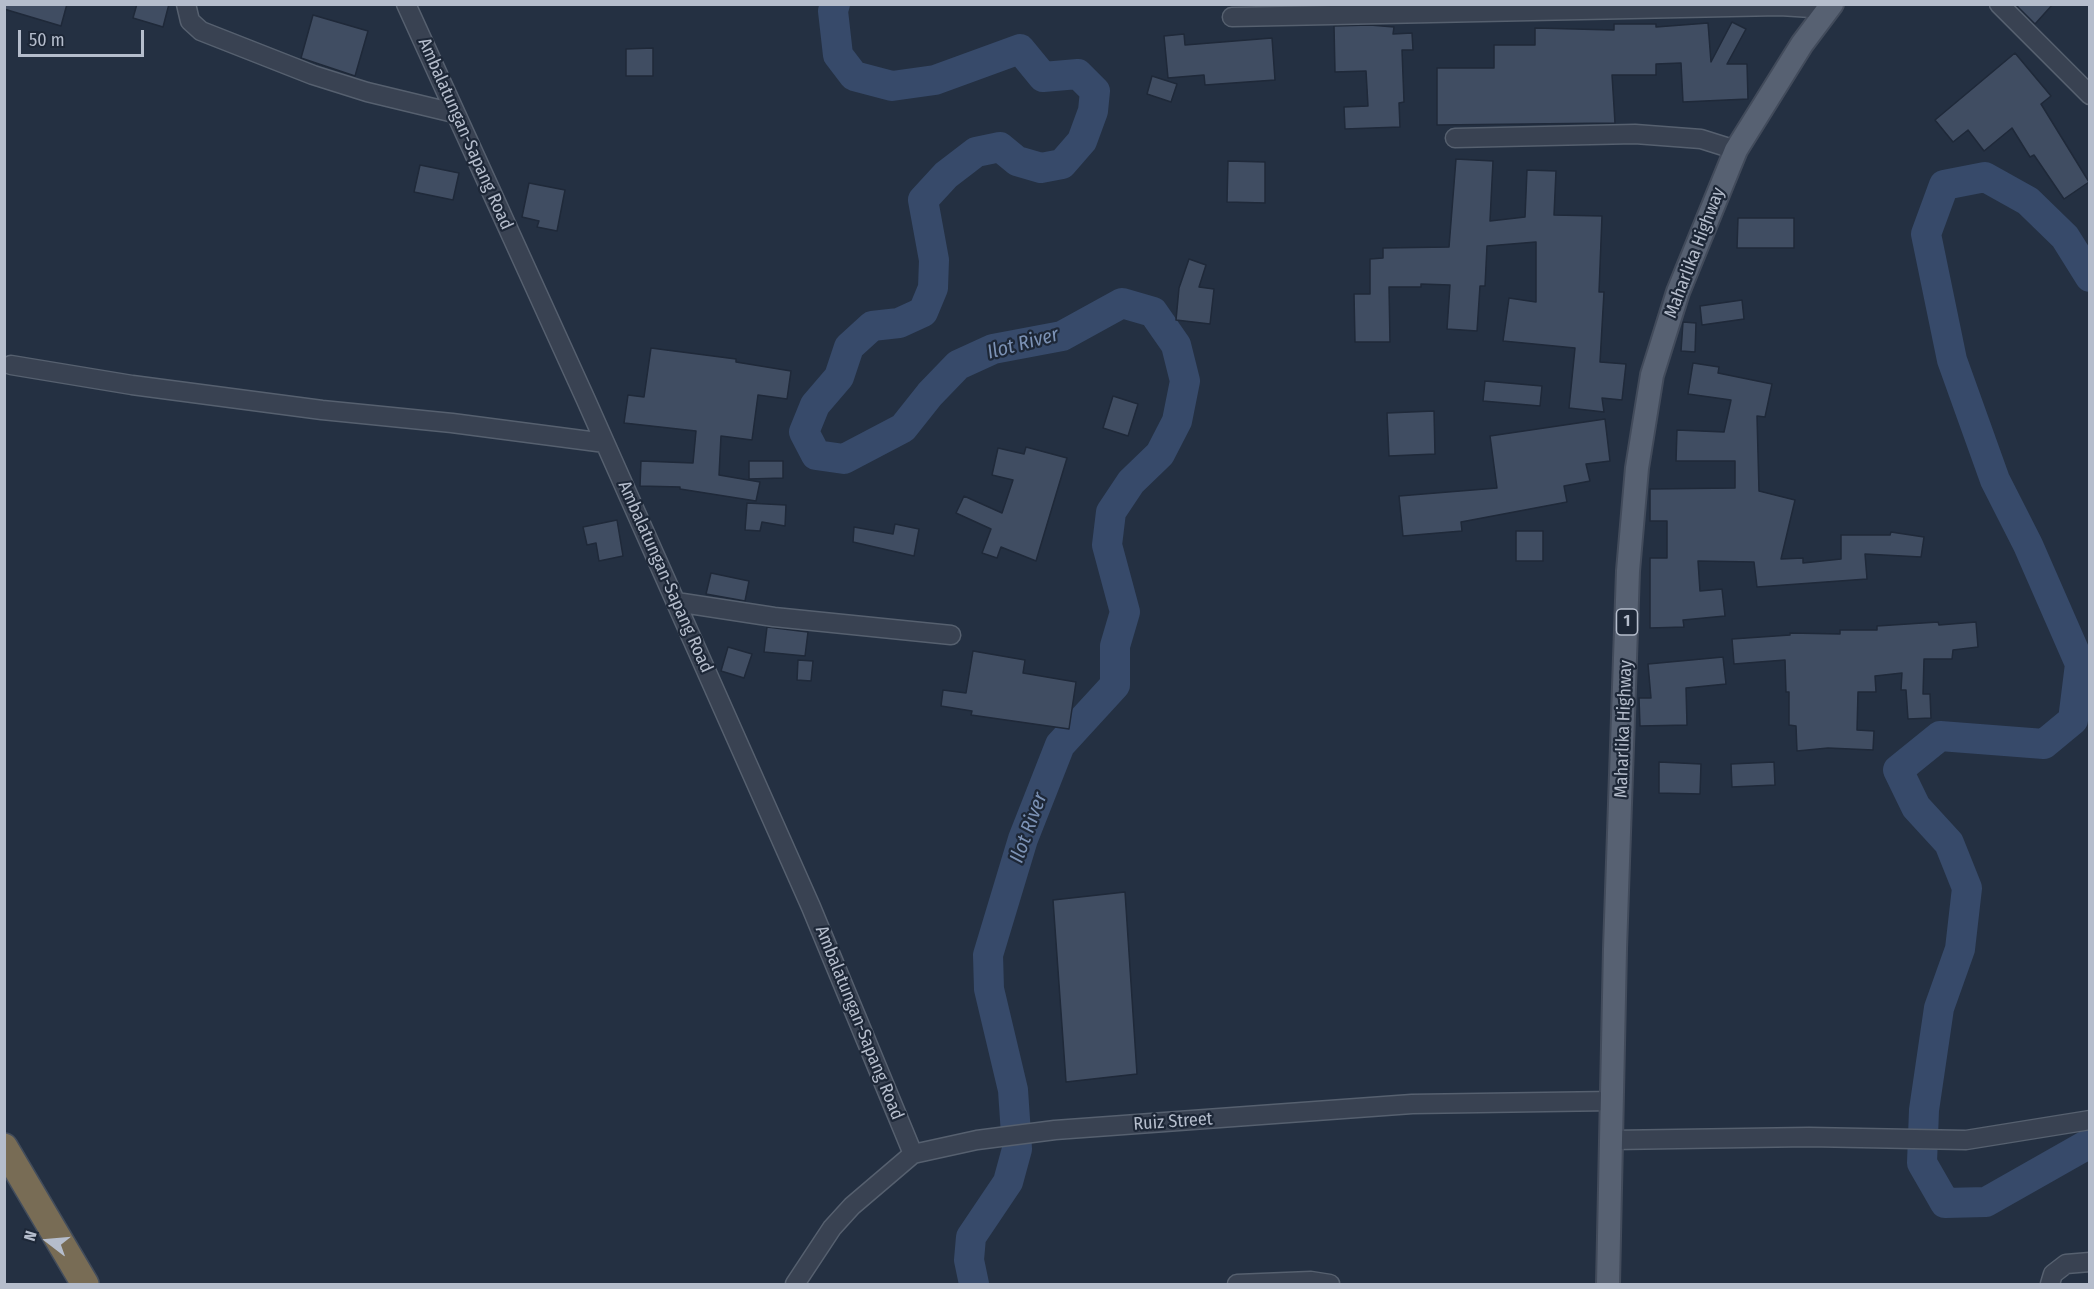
<!DOCTYPE html>
<html>
<head>
<meta charset="utf-8">
<style>
	body { margin:0 }
	#map { position:relative; width:2094px; height:1289px; overflow:hidden; background:#243042; font-family:"Fira Sans Condensed",sans-serif }
	canvas { display:block }
	.frame { position:absolute; inset:0; border:6px solid #b5bdcc; pointer-events:none }
	.north { position:absolute; left:18px; top:1211px; width:60px; height:60px; -webkit-text-stroke:4px #1d2737; paint-order:stroke; rotate:286deg; font-size:16px; font-weight:700; line-height:24px; text-align:center; color:#b5bdcc }
	.north::after { content:''; display:block; margin:auto; width:21px; height:27px; background:#b5bdcc; clip-path:polygon(50% 0,100% 100%,50% 72%,0 100%) }
	.scale { position:absolute; left:18px; top:30px; width:126px; height:27px; box-sizing:border-box; border:3px solid #b5bdcc; border-top:0; padding-left:8px; font-size:18px; line-height:21px; white-space:nowrap; color:#b5bdcc; -webkit-text-stroke:4px #1d2737; paint-order:stroke }
</style>
</head>
<body>
<div id="map">
<canvas width="2094" height="1289"></canvas>
<div class="frame"></div>
<div class="north">N</div>
<div class="scale">50 m</div>
</div>
<script>
const g = document.querySelector('canvas').getContext('2d');
g.lineJoin = 'round';
function toPath(rows) {
  const path = new Path2D();
  for (const r of rows) {
    path.moveTo(r[0], r[1]);
    for (let i = 2; i < r.length; i += 2) path.lineTo(r[i], r[i + 1]);
  }
  return path;
}
function stroke(path, color, width, dash) {
  g.strokeStyle = color;
  g.lineWidth = width;
  g.lineCap = dash ? 'butt' : 'round';
  g.setLineDash(dash || []);
  g.stroke(path);
}
function paint(path, color) {
  g.fillStyle = color;
  g.fill(path, 'evenodd');
}
function label(font, color, halo, rows, align = 'center') {
  g.font = font + ' "Fira Sans Condensed",sans-serif';
  g.lineWidth = 4.5;
  g.setLineDash([]);
  g.textBaseline = 'middle';
  g.strokeStyle = halo;
  g.fillStyle = color;
  for (const [text, x, y, turn = 0] of rows) {
    g.save();
    g.translate(x, y);
    g.rotate((+turn || 0) * Math.PI / 180);
    g.textAlign = isNaN(turn) ? turn : align;
    if (halo) g.strokeText(text, 0, 0);
    g.fillText(text, 0, 0);
    g.restore();
  }
}
const river = toPath([
	[835,4,833,11,838,55,854,76,892,86,935,80,1020,49,1043,77,1078,74,1095,91,1093,111,1082,141,1062,164,1041,168,1017,161,1000,147,976,152,946,175,923,200,934,260,933,288,923,312,899,323,872,326,849,347,839,377,815,405,804,432,816,455,844,459,903,428,930,394,958,365,993,349,1062,336,1122,303,1153,312,1176,345,1185,381,1177,421,1160,454,1131,482,1111,512,1107,545,1125,612,1115,646,1115,685,1060,745,1023,839,988,955,989,989,1013,1090,1017,1149,1008,1182,971,1237,969,1260,974,1284],
	[2090,277,2065,237,2028,201,1985,177,1944,185,1926,234,1952,360,1995,480,2028,545,2080,664,2073,720,2044,744,1940,736,1898,770,1916,807,1949,843,1967,888,1960,949,1939,1008,1924,1110,1922,1163,1945,1203,1986,1202,2090,1143]
]);
const building = toPath([
	[4,4,67,4,61,26,4,9,4,4],
	[137,4,169,4,163,27,133,18,137,4],
	[2015,4,2053,4,2035,24,2015,4],
	[313,15,368,31,355,76,301,58,313,15],
	[1732,22,1746,29,1727,64,1747,64,1748,99,1683,102,1681,63,1656,64,1656,75,1612,75,1615,123,1437,125,1437,68,1494,68,1494,45,1535,45,1535,28,1614,30,1614,24,1656,24,1656,27,1708,23,1711,62,1732,22],
	[1370,25,1394,27,1393,34,1412,33,1413,50,1402,50,1404,102,1399,103,1400,127,1345,129,1344,107,1368,106,1366,71,1335,72,1334,26,1370,25],
	[1184,34,1185,45,1272,38,1275,80,1205,85,1204,75,1168,78,1164,36,1184,34],
	[653,48,653,76,626,76,626,49,653,48],
	[2015,53,2051,96,2041,104,2089,182,2064,199,2034,155,2030,157,2012,128,1984,151,1968,130,1953,142,1935,120,2015,53],
	[1152,76,1177,84,1171,102,1147,94,1152,76],
	[1456,159,1493,161,1490,221,1525,217,1527,170,1556,171,1554,215,1602,216,1599,292,1604,292,1600,362,1626,364,1622,400,1602,398,1604,412,1569,408,1575,348,1503,341,1509,298,1536,302,1536,242,1487,246,1485,286,1480,286,1477,331,1447,329,1450,285,1421,284,1421,287,1389,287,1390,342,1355,342,1354,294,1370,294,1370,259,1383,258,1383,248,1449,247,1456,159],
	[1228,161,1265,162,1265,203,1227,202,1228,161],
	[420,165,459,173,453,200,414,192,420,165],
	[529,183,565,190,557,231,537,227,539,221,522,217,529,183],
	[1738,218,1794,218,1794,248,1737,248,1738,218],
	[1189,259,1206,265,1199,287,1214,289,1210,324,1176,320,1179,288,1189,259],
	[1742,300,1744,319,1702,325,1700,306,1742,300],
	[1683,322,1696,323,1695,352,1681,351,1683,322],
	[651,348,736,359,736,362,791,371,787,399,758,395,752,440,721,436,719,475,760,482,756,501,680,489,680,487,640,486,641,461,693,463,696,431,624,423,628,395,644,397,651,348],
	[1693,363,1719,367,1718,373,1772,384,1765,417,1757,416,1759,491,1795,500,1781,559,1803,558,1803,563,1841,559,1841,535,1890,535,1891,532,1924,537,1921,557,1865,554,1867,579,1757,587,1754,562,1698,561,1700,591,1722,589,1725,616,1683,620,1684,627,1650,628,1650,558,1667,558,1667,521,1650,521,1650,489,1735,488,1735,461,1676,461,1677,430,1724,432,1731,400,1688,394,1693,363],
	[1485,381,1542,386,1540,406,1483,401,1485,381],
	[1113,396,1138,404,1128,436,1103,428,1113,396],
	[1434,411,1435,454,1389,456,1387,413,1434,411],
	[1605,419,1610,461,1586,464,1590,481,1564,486,1567,502,1461,522,1462,531,1403,536,1399,496,1497,488,1490,436,1605,419],
	[1026,447,1067,458,1036,561,1001,547,997,558,982,553,991,529,956,513,964,496,1002,513,1013,480,992,475,998,448,1024,454,1026,447],
	[749,461,783,461,783,478,749,479,749,461],
	[747,503,786,505,785,526,762,522,760,531,745,530,747,503],
	[617,520,623,556,599,561,596,543,587,545,583,527,617,520],
	[895,524,919,529,914,556,853,542,854,527,893,534,895,524],
	[1516,531,1543,531,1543,561,1516,561,1516,531],
	[711,573,749,581,745,601,706,594,711,573],
	[1938,622,1939,625,1976,622,1978,647,1953,650,1952,659,1924,659,1923,694,1930,694,1931,718,1908,719,1906,690,1901,690,1902,673,1875,676,1876,692,1858,692,1857,730,1874,731,1873,750,1828,748,1797,751,1796,726,1789,725,1789,692,1786,692,1785,660,1734,664,1732,639,1790,635,1790,633,1840,634,1840,630,1877,630,1877,626,1938,622],
	[767,627,808,632,805,656,764,652,767,627],
	[728,647,752,654,744,678,721,671,728,647],
	[973,651,1025,660,1023,673,1076,682,1069,729,971,715,972,711,941,706,943,690,966,693,973,651],
	[1723,657,1726,684,1686,688,1687,725,1640,726,1639,698,1651,698,1648,664,1723,657],
	[798,660,813,661,811,681,797,680,798,660],
	[1659,762,1701,764,1700,794,1659,793,1659,762],
	[1774,762,1775,785,1732,787,1731,764,1774,762],
	[1125,892,1137,1074,1066,1082,1053,900,1125,892]
]);
const minor = toPath([
	[186,4,190,21,201,31,313,75,367,92,454,113],
	[406,4,586,400,811,907,913,1154],
	[1999,4,2090,95],
	[1232,17,1780,6,1827,9],
	[1455,138,1635,134,1701,139,1736,150],
	[11,365,132,385,322,410,452,423,605,443],
	[676,602,774,617,951,635],
	[1612,1140,1809,1137,1966,1140,2090,1120],
	[795,1284,832,1228,852,1206,913,1154,977,1140,1055,1130,1412,1104,1612,1101],
	[1237,1284,1311,1281,1330,1284],
	[2050,1284,2053,1274,2066,1264,2090,1262]
]);
const major = toPath([
	[1608,1284,1615,949,1628,571,1637,468,1652,375,1678,292,1736,150,1802,44,1832,4]
]);
const highway = toPath([
	[4,1147,85,1284]
]);
const shields = [
	[1627,622,21]
];
const shieldNames = [
	["1",1627,622]
];
const streetNames = [
	["Ambalatungan-Sapang Road",465,134,66],
	["Maharlika Highway",1695,253,-69],
	["Ambalatungan-Sapang Road",665,577,66],
	["Maharlika Highway",1624,729,-88],
	["Ambalatungan-Sapang Road",859,1023,68],
	["Ruiz Street",1173,1122,-4]
];
const waterNames = [
	["Ilot River",1023,344,-15],
	["Ilot River",1029,828,-70]
];
stroke(river, '#374a6a', 30);
paint(building, '#404d62');
stroke(building, '#1f2939', 1.5);
stroke(minor, '#56606f', 21);
stroke(major, '#424b5b', 26);
stroke(highway, '#434d5c', 30);
stroke(minor, '#394252', 18);
stroke(major, '#576172', 22);
stroke(highway, '#786c55', 27);
for (const [x, y, w] of shields) {
  const box = new Path2D();
  box.roundRect(x - w / 2, y - 13, w, 26, 4.5);
  g.fillStyle = '#1d2737';
  g.fill(box);
  stroke(box, '#b5bdcc', 1.5);
}
label('bold 16px', '#b5bdcc', null, shieldNames);
label('18px', '#b5bdcc', '#1d2737', streetNames);
label('italic 20px', '#7c92b5', '#1d2737', waterNames);
</script>
</body>
</html>
